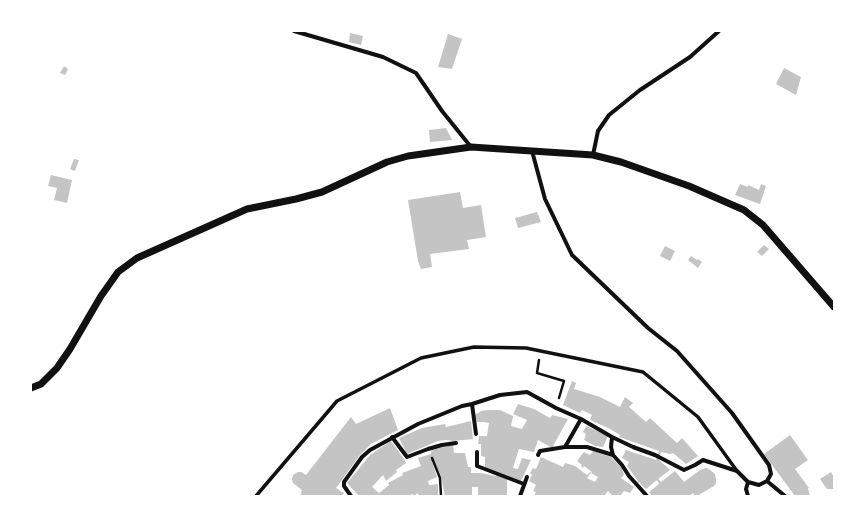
<!DOCTYPE html>
<html>
<head>
<meta charset="utf-8">
<style>
	body { margin:0 }
	#map { position:relative; width:865px; height:527px; overflow:hidden; background:#fff; font-family:"PT Sans Narrow",sans-serif }
	canvas { display:block }
	.frame { position:absolute; inset:0; border:32px solid #fff; pointer-events:none }
</style>
</head>
<body>
<div id="map">
<canvas width="865" height="527"></canvas>
<div class="frame"></div>
</div>
<script>
const g = document.querySelector('canvas').getContext('2d');
g.lineJoin = 'round';
function paint(path, color) {
  g.fillStyle = color;
  g.fill(path, 'evenodd');
}
function toPath(rows) {
  const path = new Path2D();
  for (const r of rows) {
    path.moveTo(r[0], r[1]);
    for (let i = 2; i < r.length; i += 2) path.lineTo(r[i], r[i + 1]);
  }
  return path;
}
function stroke(path, color, width, dash) {
  g.strokeStyle = color;
  g.lineWidth = width;
  g.lineCap = dash ? 'butt' : 'round';
  g.setLineDash(dash || []);
  g.stroke(path);
}
const building = toPath([
	[350,33,363,36,361,45,349,42],
	[448,34,462,39,452,69,438,67],
	[64,66,68,69,65,75,60,73],
	[784,68,801,77,796,95,776,84],
	[446,128,452,140,430,142,429,130],
	[74,159,79,160,75,171,70,169],
	[51,175,72,180,67,203,54,200,57,188,48,186],
	[740,184,748,187,748,185,759,190,761,184,766,186,760,204,735,195],
	[460,192,463,208,481,205,486,237,467,240,469,249,430,254,432,267,421,269,418,261,408,200],
	[537,212,541,222,518,228,515,218],
	[764,245,769,249,762,256,757,252],
	[665,246,675,251,670,261,660,256],
	[691,256,697,260,698,259,702,262,698,268,688,260],
	[572,381,576,383,574,389,600,397,620,407,625,397,633,403,629,407,646,422,650,418,677,443,682,438,698,456,686,464,673,453,670,454,661,452,659,460,670,470,658,479,661,482,675,471,684,482,700,470,706,468,710,470,715,474,716,480,716,483,714,486,697,496,695,496,693,493,689,496,652,496,649,492,659,484,657,480,646,489,639,482,634,487,630,493,624,491,620,496,613,496,608,491,604,496,534,496,536,492,533,491,536,485,529,481,532,475,530,473,533,468,536,469,541,457,563,467,565,463,575,466,587,475,590,472,591,473,587,478,595,482,598,477,591,473,592,472,584,466,583,468,581,466,582,465,577,461,584,452,590,455,593,451,611,457,622,468,624,475,621,478,634,487,634,486,638,481,627,466,629,462,622,458,626,450,656,460,659,451,619,437,620,435,610,429,590,420,592,415,582,410,580,413,563,405],
	[518,404,534,409,550,418,552,415,568,419,552,448,538,440,534,452,519,449,513,468,518,469,522,458,531,460,521,481,485,467,485,457,481,456,481,444,478,444,479,436,487,436,489,423,483,422,477,422,475,415,481,411,488,410,500,410,513,416,513,417,511,426,522,429,527,420,513,414],
	[390,408,398,430,371,444,360,455,336,488,344,493,342,496,300,496,302,490,293,483,292,479,293,475,298,472,301,472,306,475,351,417,356,424],
	[471,421,473,439,453,441,446,440,438,441,407,454,399,438,422,428,445,424,446,427],
	[586,426,608,436,603,447,595,446,584,440,586,434,583,432],
	[790,435,808,460,795,469,809,488,808,488,810,496,795,496,764,454],
	[391,441,404,459,406,463,396,470,397,472,386,481,383,475,372,487,379,493,389,485,388,483,403,475,402,473,421,466,418,458,431,454,431,451,435,449,453,445,454,453,465,453,468,467,471,467,471,473,481,473,496,476,496,475,507,479,507,496,478,496,478,487,472,487,472,496,445,496,441,476,434,461,432,462,437,477,428,481,429,485,438,484,438,496,420,496,417,493,415,496,412,494,410,496,357,496,358,495,347,483,370,455],
	[831,472,834,477,834,489,827,489,820,479]
]);
const path = toPath([
	[539,360,537,373,564,381,559,398],
	[432,458,440,478,441,496]
]);
const pedestrian = toPath([
	[256,496,337,401,421,358,474,347,526,348,643,372,698,417,737,471]
]);
const minor = toPath([
	[294,31,383,57,416,73,442,111,471,147],
	[532,151,545,199,572,255,648,328,677,351,732,413,769,465,771,474,767,481,759,485,748,482],
	[593,155,598,131,609,115,640,90,690,57,719,31],
	[472,404,476,434],
	[392,437,407,457,428,449,442,445,456,443],
	[612,437,611,447,613,455,622,465,629,476,647,496],
	[565,447,587,447,613,455],
	[477,452,477,466,524,484],
	[538,455,540,451,565,447,581,419],
	[767,481,785,496],
	[351,496,344,486,344,482,362,457,370,450,418,424,462,406,472,404,500,395,527,392,556,408,581,419,612,437,633,447,655,455,684,470,695,465,703,460,737,471,748,482],
	[520,496,527,477],
	[748,496,746,489,748,482]
]);
const tertiary = toPath([
	[31,388,41,384,57,368,70,349,101,296,118,272,137,258,247,209,296,199,322,192,387,162,408,156,471,147,593,155,621,162,689,186,744,210,763,225,834,307]
]);
paint(building, '#c4c4c4');
stroke(path, '#111', 2.5);
stroke(pedestrian, '#111', 3.5);
stroke(minor, '#111', 4);
stroke(tertiary, '#111', 7);
</script>
</body>
</html>
